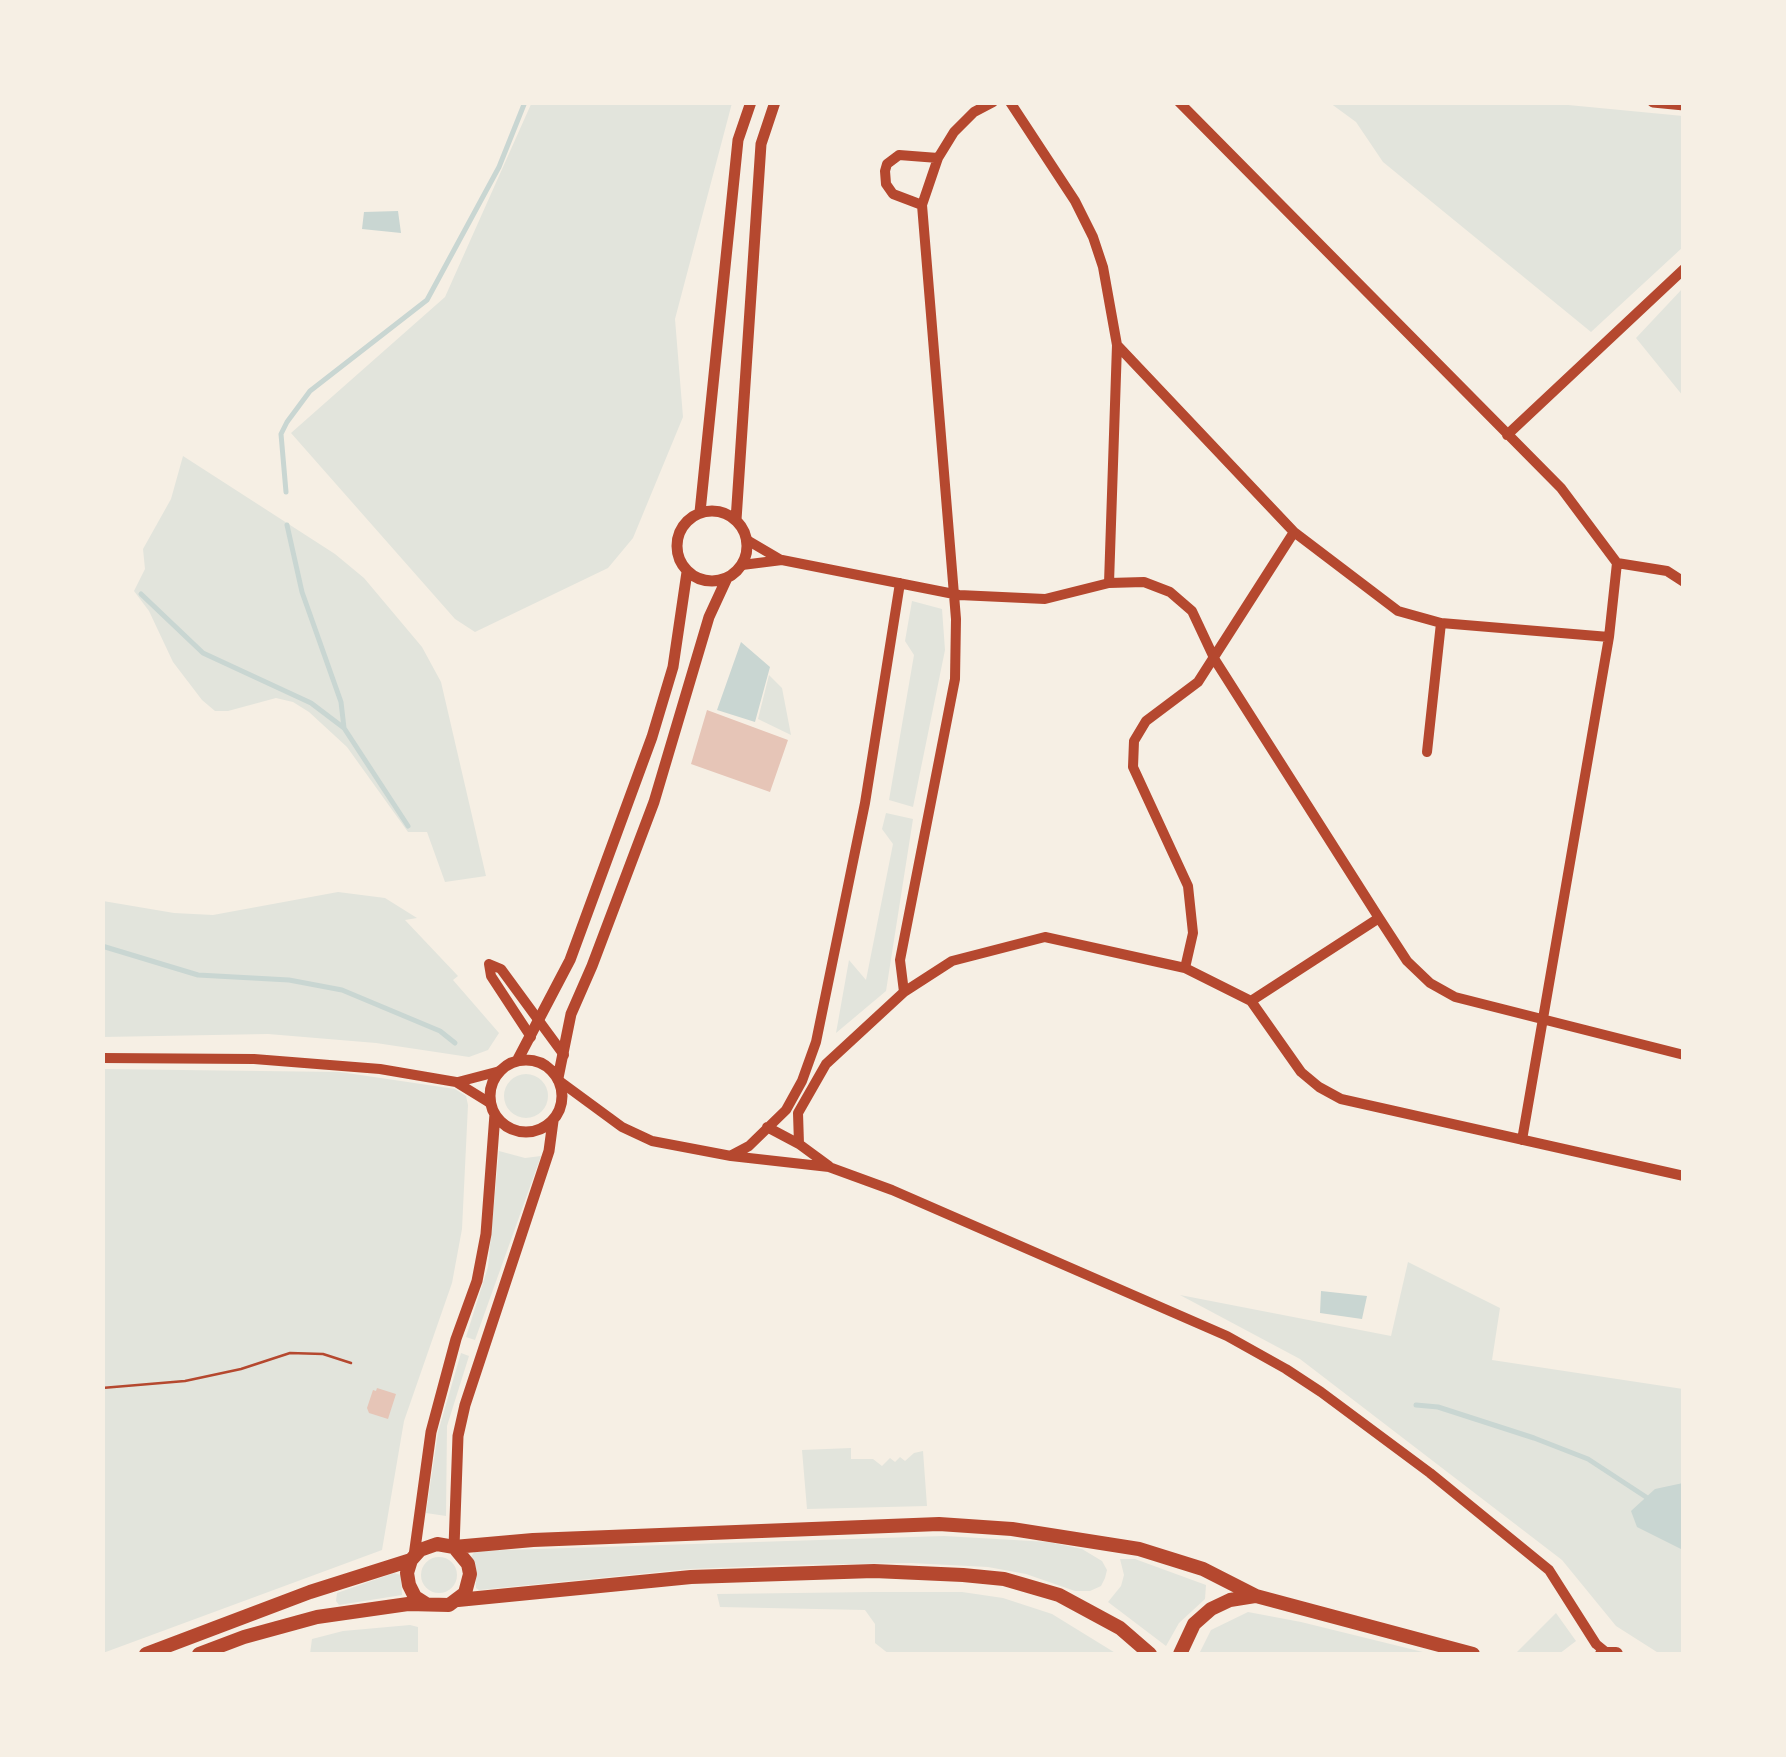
<!DOCTYPE html>
<html>
<head>
<meta charset="utf-8">
<style>
	body { margin:0 }
	#map { position:relative; width:1786px; height:1757px; overflow:hidden; background:#f6efe4; font-family:"Playfair Display",serif }
	canvas { display:block }
	.frame { position:absolute; inset:0; border:105px solid #f6efe4; pointer-events:none }
</style>
</head>
<body>
<div id="map">
<canvas width="1786" height="1757"></canvas>
<div class="frame"></div>
</div>
<script>
const g = document.querySelector('canvas').getContext('2d');
g.lineJoin = 'round';
function paint(path, color) {
  g.fillStyle = color;
  g.fill(path, 'evenodd');
}
function toPath(rows) {
  const path = new Path2D();
  for (const r of rows) {
    if (r.length === 3) {
      path.moveTo(r[0] + r[2], r[1]);
      path.arc(r[0], r[1], r[2], 0, 2 * Math.PI);
      continue;
    }
    path.moveTo(r[0], r[1]);
    for (let i = 2; i < r.length; i += 2) path.lineTo(r[i], r[i + 1]);
  }
  return path;
}
function stroke(path, color, width, dash) {
  g.strokeStyle = color;
  g.lineWidth = width;
  g.lineCap = dash ? 'butt' : 'round';
  g.setLineDash(dash || []);
  g.stroke(path);
}
const green = toPath([
	[532,102,732,103,675,319,683,417,633,538,608,568,475,632,455,619,291,433,445,297],
	[1537,102,1683,116,1683,247,1591,332,1383,162,1356,122,1330,103],
	[1683,288,1683,396,1636,338],
	[183,456,335,554,364,578,422,647,441,682,486,876,445,882,427,832,408,832,347,747,309,712,293,702,276,698,228,711,215,711,202,700,173,662,149,611,134,591,145,569,143,549,171,499],
	[912,601,942,609,945,650,913,807,889,800,914,655,905,641],
	[769,675,782,688,791,735,758,719],
	[886,813,913,819,886,991,836,1033,849,960,866,980,893,844,882,829],
	[338,892,385,898,417,918,405,920,458,976,453,980,499,1033,488,1050,469,1057,376,1043,268,1034,103,1037,103,901,174,913,213,915],
	[103,1069,340,1072,455,1089,466,1096,468,1105,462,1229,452,1283,404,1421,382,1550,103,1653],
	[526,1096,22],
	[499,1151,525,1158,541,1156,475,1340,466,1337,488,1267],
	[1408,1262,1500,1308,1492,1360,1683,1389,1683,1654,1660,1654,1616,1626,1562,1560,1300,1359,1180,1295,1391,1336],
	[461,1353,469,1356,447,1426,446,1516,426,1513,438,1432],
	[851,1448,851,1459,873,1459,882,1466,890,1458,895,1462,900,1457,905,1461,914,1453,923,1451,927,1506,807,1509,802,1450],
	[944,1536,1049,1542,1082,1549,1102,1561,1107,1570,1105,1578,1101,1586,1090,1591,1075,1591,1026,1574,988,1567,911,1563,784,1565,689,1569,479,1590,476,1588,475,1567,471,1557,475,1551],
	[439,1575,18],
	[1120,1559,1135,1559,1206,1585,1205,1599,1179,1623,1166,1646,1108,1602,1121,1586,1124,1575],
	[394,1573,401,1575,402,1595,339,1605,336,1601,337,1593],
	[874,1592,962,1592,1003,1598,1052,1614,1117,1654,889,1654,875,1643,875,1624,865,1610,720,1607,717,1594],
	[1248,1612,1301,1622,1431,1654,1199,1654,1211,1630],
	[1556,1613,1576,1641,1559,1654,1515,1654],
	[410,1625,418,1627,418,1654,310,1654,312,1639,343,1631]
]);
const water = toPath([
	[398,211,401,233,362,229,364,212],
	[741,642,770,667,755,722,717,710],
	[1321,1291,1367,1296,1362,1319,1320,1313],
	[1683,1483,1684,1483,1683,1550,1637,1527,1631,1511,1655,1489]
]);
const stream = toPath([
	[286,492,281,434,287,422,310,391,427,300,499,167,525,102],
	[287,525,302,592,341,702,344,728],
	[141,594,203,653,311,703,344,728,408,826],
	[102,946,198,975,289,980,342,990,440,1031,455,1043],
	[1416,1405,1438,1407,1534,1438,1588,1459,1646,1497]
]);
const building = toPath([
	[707,710,788,740,770,792,691,764],
	[377,1388,396,1394,388,1419,369,1413,367,1408,373,1390,376,1391]
]);
const path = toPath([
	[102,1388,185,1381,241,1369,290,1353,323,1354,351,1363]
]);
const minor = toPath([
	[1010,102,1075,201,1093,237,1103,267,1117,345,1294,532,1398,611,1441,623,1609,637],
	[1179,102,1561,488,1617,563,1667,571,1684,582],
	[922,205,893,194,886,184,885,171,887,164,899,155,938,158],
	[1507,435,1684,269],
	[747,540,781,560],
	[742,565,782,560,959,595,1045,599,1109,583,1144,582,1170,592,1192,611,1215,660,1379,918,1407,961,1430,983,1455,997,1684,1055],
	[1109,583,1117,345],
	[1427,752,1441,623],
	[489,964,501,969,564,1055],
	[489,964,491,976,531,1037],
	[1185,968,1193,933,1188,886,1133,767,1134,741,1146,721,1198,682,1294,532],
	[904,992,900,960,955,679,956,619,922,205,938,158,954,132,974,112,993,102],
	[1251,1001,1379,918],
	[102,1058,254,1059,380,1069,456,1082,490,1103],
	[558,1080,622,1127,652,1141,731,1156,829,1167,892,1190,1227,1336,1286,1369,1321,1392,1430,1473,1549,1570,1596,1644,1607,1653],
	[458,1082,500,1071],
	[767,1127,799,1144],
	[1522,1140,1609,637,1617,563],
	[732,1155,749,1146,786,1110,802,1081,816,1042,865,803,900,583],
	[829,1166,799,1144,798,1113,826,1064,904,992,952,961,1045,937,1185,968,1251,1001,1301,1072,1319,1087,1341,1099,1684,1176]
]);
const tertiary = toPath([
	[1653,102,1684,105],
	[712,546,35],
	[700,512,738,140,751,102],
	[736,520,761,144,775,102],
	[526,1096,36],
	[517,1061,570,960,652,737,673,667,687,572],
	[558,1078,571,1014,592,966,654,802,709,617,727,578],
	[454,1547,458,1436,465,1405,549,1151,553,1121],
	[414,1556,431,1432,456,1339,477,1281,486,1234,495,1114]
]);
const secondary = toPath([
	[458,1600,691,1577,874,1571,963,1575,1004,1579,1059,1595,1120,1628,1150,1654],
	[426,1604,415,1597,409,1585,407,1573,411,1560,420,1550,437,1544,454,1547,533,1540,939,1524,1012,1529,1139,1549,1203,1569,1256,1596,1473,1654],
	[146,1654,310,1592,411,1560],
	[199,1654,244,1637,317,1617,408,1604,449,1605,465,1593,470,1574,468,1564,454,1547],
	[1180,1654,1194,1624,1211,1609,1230,1600,1255,1596],
	[1602,1654,1616,1654]
]);
paint(green, '#e2e4dc');
paint(water, '#c9d6d2');
stroke(stream, '#c9d6d2', 5);
paint(building, '#e6c5b7');
stroke(path, '#b5482f', 2.5);
stroke(minor, '#b5482f', 10);
stroke(tertiary, '#b5482f', 11);
stroke(secondary, '#b5482f', 14);
</script>
</body>
</html>
